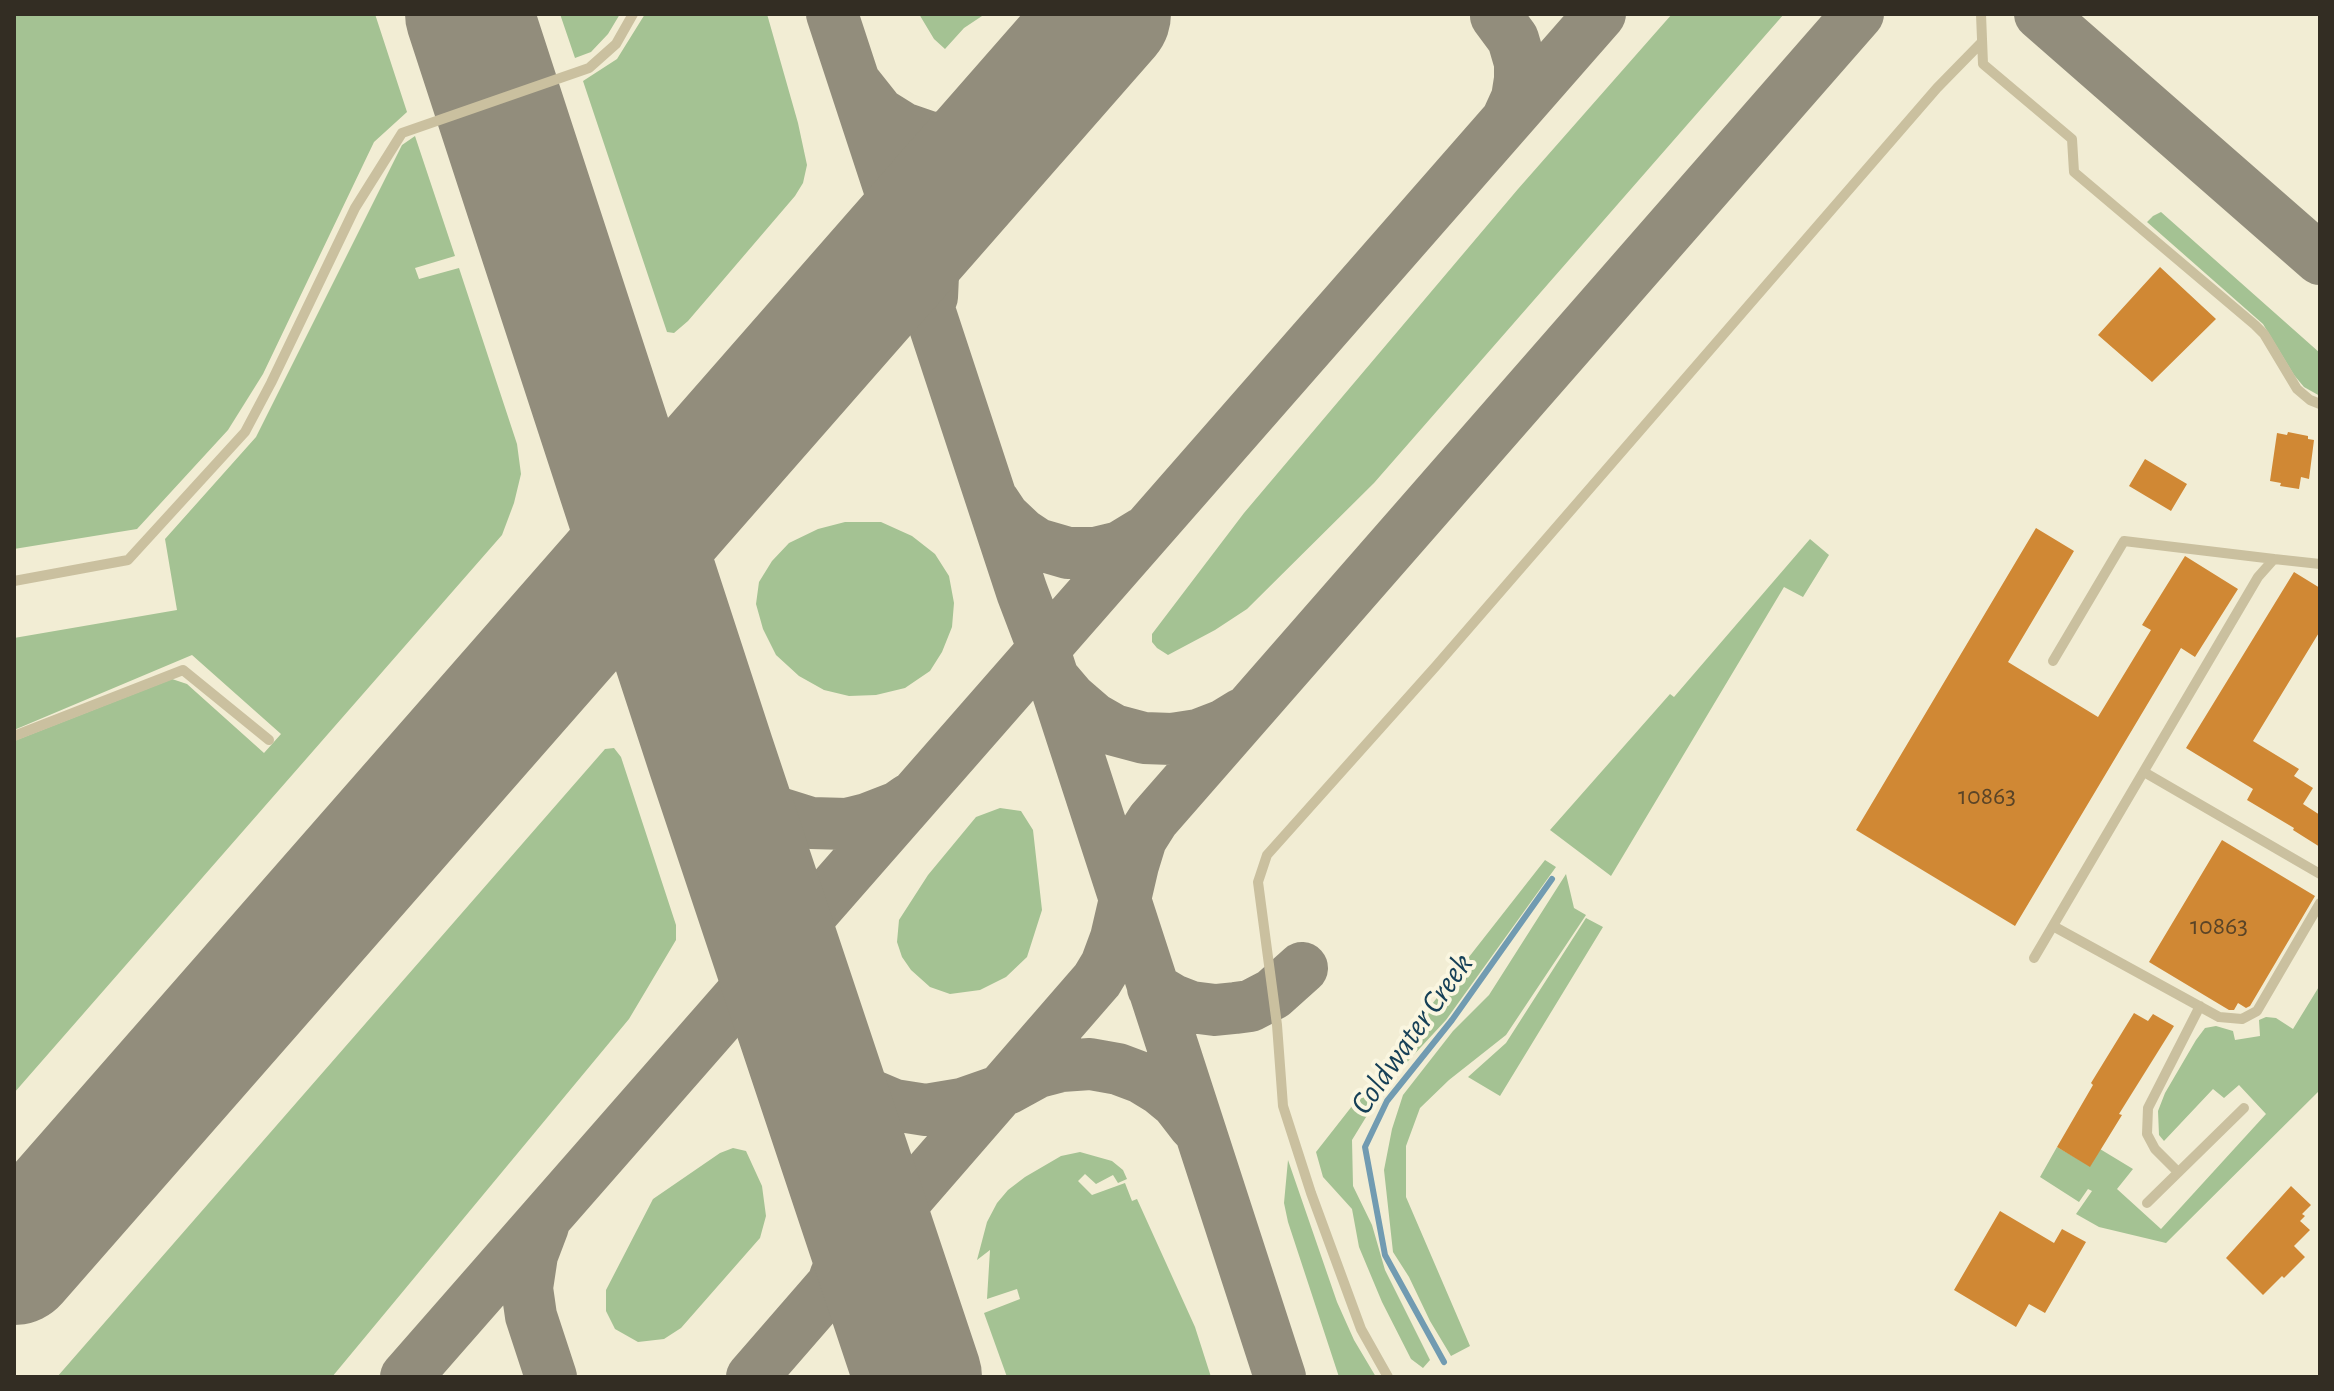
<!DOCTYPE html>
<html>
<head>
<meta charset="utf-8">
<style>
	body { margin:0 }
	#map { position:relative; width:2334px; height:1391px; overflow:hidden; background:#f2edd4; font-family:"Alegreya Sans",sans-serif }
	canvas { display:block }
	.frame { position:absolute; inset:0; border:16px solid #332d23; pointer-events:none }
</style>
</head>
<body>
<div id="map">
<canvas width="2334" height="1391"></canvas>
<div class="frame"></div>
</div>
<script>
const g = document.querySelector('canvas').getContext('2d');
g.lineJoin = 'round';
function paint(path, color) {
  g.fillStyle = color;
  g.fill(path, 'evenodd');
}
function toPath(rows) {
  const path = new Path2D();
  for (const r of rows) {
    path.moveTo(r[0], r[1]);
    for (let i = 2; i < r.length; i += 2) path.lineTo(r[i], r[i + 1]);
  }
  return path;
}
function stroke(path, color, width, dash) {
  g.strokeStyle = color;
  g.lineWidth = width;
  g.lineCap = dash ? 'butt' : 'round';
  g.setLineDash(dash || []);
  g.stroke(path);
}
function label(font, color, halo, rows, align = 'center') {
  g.font = font + ' "Alegreya Sans",sans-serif';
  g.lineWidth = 8;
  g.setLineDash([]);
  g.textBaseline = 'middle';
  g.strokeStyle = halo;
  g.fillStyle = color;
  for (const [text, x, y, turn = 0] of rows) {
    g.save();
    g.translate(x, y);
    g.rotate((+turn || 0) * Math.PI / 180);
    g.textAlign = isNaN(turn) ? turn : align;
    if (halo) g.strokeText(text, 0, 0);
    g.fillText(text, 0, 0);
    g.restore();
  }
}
const green = toPath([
	[14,14,375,14,407,112,374,142,263,374,228,430,137,529,14,549],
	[560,14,620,14,608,34,591,52,575,58],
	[645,14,767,14,798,123,807,165,803,183,795,196,688,321,674,333,667,332,583,81,617,59],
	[919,14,985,14,964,28,945,49,934,39],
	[1672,14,1784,14,1374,483,1247,609,1215,630,1168,655,1157,648,1152,642,1152,634,1244,513,1518,189],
	[415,136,455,256,415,268,419,279,459,268,517,444,521,474,514,503,502,535,14,1093,14,741,172,679,187,684,264,753,281,734,192,655,14,730,14,638,177,610,165,539,256,437,402,145],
	[2161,212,2320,353,2320,396,2304,387,2294,375,2263,324,2147,222,2153,216],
	[845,522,881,522,912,536,935,554,949,576,954,603,952,627,942,652,930,671,905,688,876,695,849,696,824,690,799,676,776,655,763,629,756,604,759,582,772,561,789,543,818,529],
	[1810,539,1829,555,1803,597,1784,587,1611,876,1550,830,1670,694,1674,697],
	[614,748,621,757,676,925,676,940,629,1019,332,1377,57,1377,605,749],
	[1000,808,1021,811,1033,830,1042,910,1027,957,1006,977,980,990,950,994,930,987,911,970,902,957,897,942,899,920,928,875,976,817],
	[1545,860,1556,867,1446,1020,1385,1086,1352,1140,1353,1186,1372,1225,1385,1270,1430,1360,1423,1368,1411,1359,1382,1302,1359,1247,1352,1209,1323,1177,1316,1152],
	[1566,874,1574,908,1586,915,1506,1035,1449,1080,1420,1108,1406,1146,1406,1197,1470,1346,1451,1356,1430,1321,1409,1277,1393,1252,1384,1170,1392,1129,1403,1095,1453,1031,1489,995],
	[1586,918,1603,927,1500,1096,1468,1077,1506,1043],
	[2320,985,2320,1090,2166,1243,2099,1227,2076,1214,2092,1191,2088,1189,2079,1202,2040,1177,2057,1147,2090,1166,2100,1149,2133,1169,2117,1189,2161,1229,2266,1114,2239,1085,2224,1098,2213,1089,2164,1141,2159,1135,2158,1111,2165,1093,2196,1040,2205,1028,2216,1026,2233,1031,2235,1040,2260,1036,2259,1020,2266,1017,2276,1018,2293,1029],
	[733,1148,746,1151,762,1186,766,1216,760,1238,681,1328,664,1339,638,1342,615,1329,606,1311,606,1290,653,1199,720,1153],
	[1080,1152,1112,1161,1123,1170,1127,1179,1118,1183,1113,1175,1096,1184,1085,1174,1078,1181,1092,1195,1125,1183,1132,1201,1137,1199,1195,1327,1211,1377,1007,1377,984,1313,1020,1299,1017,1289,987,1299,990,1250,977,1260,987,1222,997,1203,1008,1190,1025,1177,1061,1156],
	[1288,1160,1337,1302,1354,1340,1376,1377,1339,1377,1288,1222,1284,1203]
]);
const stream = toPath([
	[1444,1362,1385,1255,1365,1147,1387,1101,1452,1020,1552,879]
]);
const taxiway = toPath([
	[832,14,1022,592,1044,650,1280,1377],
	[2040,14,2320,259],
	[1496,16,1513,39,1520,63,1520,79,1517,98,1507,120],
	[856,84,879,113,903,128,932,138,965,136,985,131,1006,121,1031,102],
	[932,297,934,254,938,237,963,180],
	[994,502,1004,517,1022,534,1037,544,1068,553,1095,553,1120,547,1143,533],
	[1054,679,1071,699,1093,718,1114,730,1144,738,1172,739,1198,735,1224,725,1242,714],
	[711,756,748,795,760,803,776,812,811,823,847,824,867,819,898,807,908,800],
	[777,953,816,1048,844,1080,861,1091,894,1105,926,1110,962,1104,1002,1090],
	[746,986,757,961,760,942,759,919,753,880],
	[1153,988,1173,1000,1191,1007,1215,1010,1235,1008,1250,1006,1273,994,1302,968],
	[1007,1089,1038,1072,1061,1066,1090,1064,1118,1069,1142,1078,1160,1089,1177,1103,1194,1125],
	[543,1226,532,1255,527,1288,531,1316,551,1377],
	[835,1277,846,1253,850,1231,850,1190,844,1157],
	[894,1306,889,1272,890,1257,896,1226,903,1208],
	[406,1377,1600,14],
	[752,1377,1097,980,1106,965,1116,938,1133,865,1141,839,1153,820,1858,14]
]);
const runway = toPath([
	[469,14,711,756,918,1377],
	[14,1261,1107,14]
]);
const building = toPath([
	[2160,267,2216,319,2152,382,2098,335],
	[2288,432,2308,436,2308,439,2314,440,2309,479,2301,477,2299,489,2280,486,2281,483,2270,481,2277,433,2287,435],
	[2145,459,2187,484,2171,511,2129,486],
	[2036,528,2074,551,2008,662,2098,717,2151,630,2142,625,2185,556,2238,589,2195,657,2181,648,2015,926,1856,830],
	[2294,572,2320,588,2320,631,2253,741,2299,769,2294,776,2313,788,2303,804,2320,815,2320,847,2293,830,2294,828,2247,800,2253,789,2186,748],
	[2222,840,2315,896,2250,1006,2246,1008,2238,1003,2234,1010,2229,1010,2149,962],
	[2134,1013,2148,1021,2153,1014,2174,1026,2119,1114,2122,1115,2090,1167,2057,1147,2093,1085,2091,1083],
	[2291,1186,2311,1205,2302,1214,2305,1216,2300,1221,2310,1230,2294,1246,2305,1257,2284,1278,2282,1276,2263,1295,2226,1258],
	[2000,1211,2054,1243,2062,1229,2086,1242,2045,1313,2029,1304,2016,1327,1954,1290]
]);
const service = toPath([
	[1981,14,1983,64,2072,139,2074,172,2255,325,2264,334,2297,389,2310,400,2320,404],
	[14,581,128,560,245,432,271,383,355,208,402,133,589,68,616,44,633,14],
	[2053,661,2124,541,2274,559],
	[14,736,183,670,269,740],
	[2144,772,2320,874],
	[2053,926,2219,1017,2242,1019,2257,1011,2320,903],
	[2034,958,2258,577,2274,559,2320,564],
	[2178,1172,2155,1149,2147,1134,2148,1108,2200,1006],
	[2147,1203,2244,1108],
	[1388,1377,1361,1329,1311,1193,1283,1106,1277,1025,1258,882,1267,855,1436,666,1937,88,1982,42]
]);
const numberNames = [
	["10863",1987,796],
	["10863",2219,926]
];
const waterNames = [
	["Coldwater Creek",1412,1034,-55]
];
paint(green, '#a4c293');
stroke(stream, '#719bb1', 6);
stroke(taxiway, '#928d7c', 52);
stroke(runway, '#928d7c', 128);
paint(building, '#d08834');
stroke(service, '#cac09f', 10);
label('26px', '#5a4427', null, numberNames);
label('italic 32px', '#164057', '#faf6e0', waterNames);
</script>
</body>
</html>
